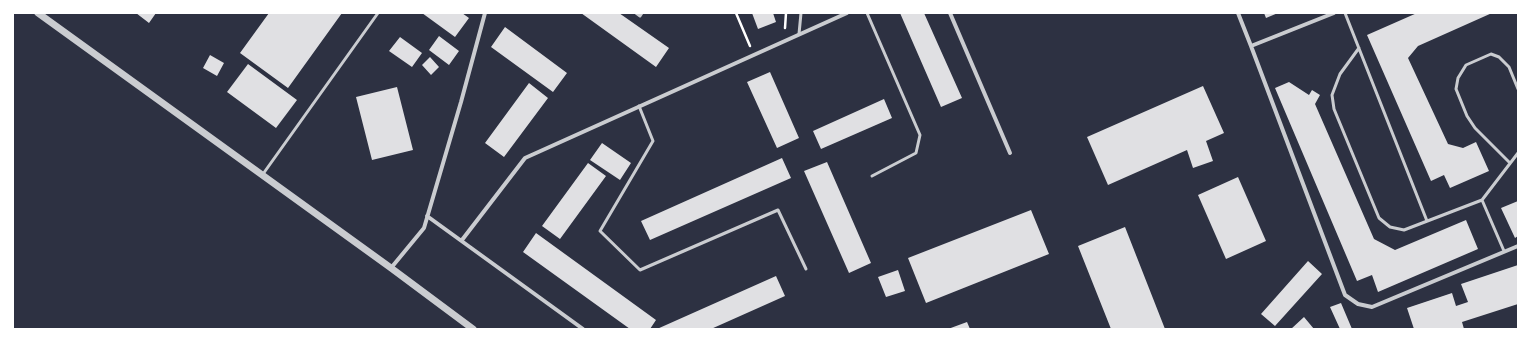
<!DOCTYPE html>
<html>
<head>
<meta charset="utf-8">
<style>
	body { margin:0 }
	#map { position:relative; width:1531px; height:342px; overflow:hidden; background:#2d3142; font-family:Quicksand,sans-serif }
	canvas { display:block }
	.frame { position:absolute; inset:0; border:14px solid #fff; pointer-events:none }
</style>
</head>
<body>
<div id="map">
<canvas width="1531" height="342"></canvas>
<div class="frame"></div>
</div>
<script>
const g = document.querySelector('canvas').getContext('2d');
g.lineJoin = 'round';
function paint(path, color) {
  g.fillStyle = color;
  g.fill(path, 'evenodd');
}
function toPath(rows) {
  const path = new Path2D();
  for (const r of rows) {
    path.moveTo(r[0], r[1]);
    for (let i = 2; i < r.length; i += 2) path.lineTo(r[i], r[i + 1]);
  }
  return path;
}
function stroke(path, color, width, dash) {
  g.strokeStyle = color;
  g.lineWidth = width;
  g.lineCap = dash ? 'butt' : 'round';
  g.setLineDash(dash || []);
  g.stroke(path);
}
const building = toPath([
	[136,13,156,13,149,23],
	[269,13,342,13,288,88,240,53],
	[422,13,462,13,469,18,455,37],
	[581,13,619,13,669,48,656,67],
	[752,13,773,13,776,22,758,29],
	[900,13,924,13,962,98,941,107],
	[1264,13,1278,13,1266,18],
	[1417,13,1492,13,1418,46,1408,58,1448,144,1463,148,1476,142,1489,171,1450,188,1444,175,1431,181,1367,35],
	[505,27,567,73,553,92,491,47],
	[439,36,459,51,449,65,429,50],
	[400,37,422,53,412,67,389,51],
	[210,55,224,63,217,76,203,68],
	[430,57,439,67,431,75,422,65],
	[248,64,297,100,276,128,227,92],
	[770,72,799,138,777,148,747,82],
	[1289,82,1309,95,1312,90,1320,95,1315,104,1374,239,1395,250,1466,220,1478,249,1378,292,1372,275,1357,281,1275,88],
	[529,83,548,98,504,157,485,143],
	[1203,86,1224,133,1206,141,1213,161,1193,168,1187,150,1108,185,1087,137],
	[397,87,413,150,372,160,356,97],
	[884,99,892,118,821,149,813,131],
	[602,143,631,163,620,180,590,160],
	[782,158,791,178,650,240,641,221],
	[827,162,871,263,849,273,804,171],
	[588,163,606,176,560,239,542,226],
	[1238,177,1266,241,1226,259,1198,195],
	[1518,201,1518,236,1515,238,1501,208],
	[1031,210,1049,254,926,303,908,258],
	[1125,227,1165,329,1111,329,1078,246],
	[536,233,656,320,650,329,630,329,523,252],
	[1308,261,1322,274,1275,326,1261,314],
	[1518,265,1518,304,1462,322,1464,329,1414,329,1407,308,1452,293,1456,306,1468,302,1461,284],
	[898,270,905,291,886,297,878,277],
	[776,276,785,296,711,329,657,329],
	[1341,303,1352,329,1340,329,1330,307],
	[1304,317,1314,329,1291,329],
	[967,322,970,329,948,329]
]);
const path = toPath([
	[736,13,750,46],
	[785,28,786,13]
]);
const service = toPath([
	[636,13,640,16,642,13],
	[867,13,920,135,916,153,872,176],
	[1345,13,1427,221],
	[799,34,801,13],
	[1359,48,1340,74,1332,95,1334,109,1379,218,1390,227,1404,230,1482,200,1518,153],
	[639,106,653,141,600,231,640,270,778,210,806,269],
	[1510,163,1475,128,1467,116,1456,89,1458,78,1466,65,1491,54,1499,57,1509,67,1518,89],
	[263,174,378,13],
	[1482,200,1504,251]
]);
const minor = toPath([
	[950,13,1010,153],
	[1238,13,1251,46],
	[1334,13,1251,46,1345,295,1358,304,1372,307,1518,246],
	[427,216,583,329],
	[462,240,525,158,847,13],
	[391,268,424,228,461,102,485,13]
]);
const tertiary = toPath([
	[38,13,391,268,473,329]
]);
paint(building, '#e0e0e3');
stroke(path, '#fff', 2.5);
stroke(service, '#caccd0', 3);
stroke(minor, '#caccd0', 4);
stroke(tertiary, '#caccd0', 7);
</script>
</body>
</html>
